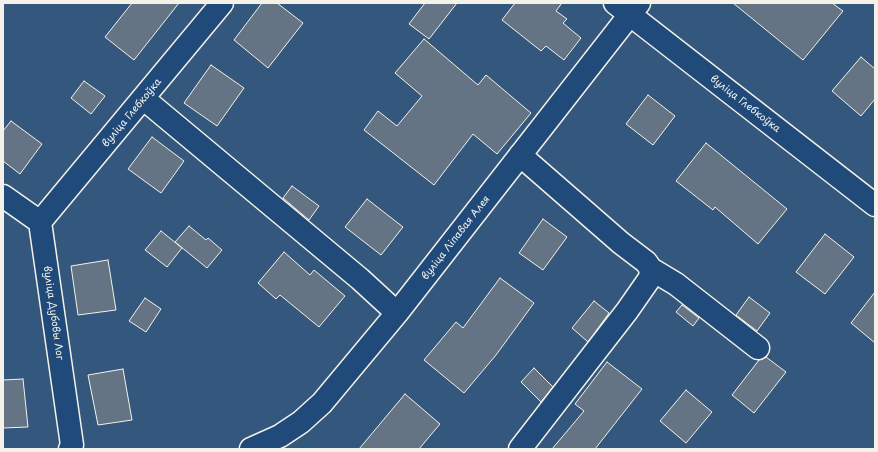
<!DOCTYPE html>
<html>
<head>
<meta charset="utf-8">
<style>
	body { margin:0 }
	#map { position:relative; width:878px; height:452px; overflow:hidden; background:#34577d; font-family:"Playpen Sans",sans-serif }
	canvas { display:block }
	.frame { position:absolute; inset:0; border:4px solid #f4f1e8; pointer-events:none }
</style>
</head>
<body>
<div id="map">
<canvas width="878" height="452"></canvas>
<div class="frame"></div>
</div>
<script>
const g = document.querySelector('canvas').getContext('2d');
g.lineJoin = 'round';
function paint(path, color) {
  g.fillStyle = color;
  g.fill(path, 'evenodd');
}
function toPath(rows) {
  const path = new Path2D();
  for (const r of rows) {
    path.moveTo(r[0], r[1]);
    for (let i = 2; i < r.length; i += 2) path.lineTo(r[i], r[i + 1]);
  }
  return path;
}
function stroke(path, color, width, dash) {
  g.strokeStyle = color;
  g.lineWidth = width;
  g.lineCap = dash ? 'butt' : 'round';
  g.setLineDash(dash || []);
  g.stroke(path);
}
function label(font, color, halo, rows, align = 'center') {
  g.font = font + ' "Playpen Sans",sans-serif';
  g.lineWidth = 4;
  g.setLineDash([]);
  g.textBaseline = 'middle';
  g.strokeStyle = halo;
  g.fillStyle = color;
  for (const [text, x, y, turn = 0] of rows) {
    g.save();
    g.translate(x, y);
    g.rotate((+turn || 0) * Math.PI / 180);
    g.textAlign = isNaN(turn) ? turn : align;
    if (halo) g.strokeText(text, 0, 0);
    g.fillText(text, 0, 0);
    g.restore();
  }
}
const building = toPath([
	[132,3,179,3,134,60,105,37,132,3],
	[262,3,277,3,303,23,268,68,234,40,262,3],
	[425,3,457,3,429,39,409,24,425,3],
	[515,3,562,3,556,11,567,19,563,23,581,38,564,60,546,46,541,51,502,20,515,3],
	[733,3,832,3,843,11,803,60,733,3],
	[424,39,478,85,486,75,531,113,497,154,473,134,434,185,364,130,378,111,397,126,422,96,395,73,424,39],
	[861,57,875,69,875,99,861,116,832,91,861,57],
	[211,65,244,88,217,126,184,103,211,65],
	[84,81,105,96,91,114,71,98,84,81],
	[648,95,675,116,653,145,626,124,648,95],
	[11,121,42,144,20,174,3,161,3,131,11,121],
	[152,137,184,161,161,193,128,169,152,137],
	[706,143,787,209,758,244,715,207,713,210,676,181,706,143],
	[292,186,319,206,309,220,283,198,292,186],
	[367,199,403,227,381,255,345,227,367,199],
	[543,219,567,237,543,270,519,253,543,219],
	[189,226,206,240,208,238,222,250,207,268,175,242,189,226],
	[161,231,182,248,167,267,145,250,161,231],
	[825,234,854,257,825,294,796,272,825,234],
	[284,252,310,275,314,270,345,296,319,327,280,295,276,299,258,283,284,252],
	[108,260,116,310,78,315,71,266,108,260],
	[500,278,534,303,496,355,464,393,424,360,456,322,463,328,500,278],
	[875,292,875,343,851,323,875,292],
	[749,297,770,313,757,331,736,315,749,297],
	[145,298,161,309,146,332,129,321,145,298],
	[594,301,609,313,588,342,572,328,594,301],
	[682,305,699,318,693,326,676,312,682,305],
	[766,357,786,372,754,413,732,395,759,360,766,357],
	[607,362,642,389,595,449,552,449,584,411,575,404,607,362],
	[534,368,553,387,541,402,521,382,534,368],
	[123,369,132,420,98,425,88,375,123,369],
	[23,379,28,427,3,428,3,380,23,379],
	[686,390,712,412,686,443,660,421,686,390],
	[405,394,440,424,419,449,359,449,405,394]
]);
const minor = toPath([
	[615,3,875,205],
	[144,99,360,279,397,313],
	[3,196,40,222,72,445,70,449],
	[40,222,222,3],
	[651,269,676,284,758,348],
	[251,449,280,436,301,422,322,403,397,313,639,3],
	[520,449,627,311,650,278,651,269,646,262,621,243,520,155]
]);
const streetNames = [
	["вуліца Глебкоўка",745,104,38],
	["вуліца Глебкоўка",132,113,-50],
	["вуліца Ліпавая Алея",456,238,-52],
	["вуліца Дубовы Лог",53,313,82]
];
paint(building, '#657484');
stroke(building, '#f4f1e8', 1);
stroke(minor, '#f4f1e8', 25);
stroke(minor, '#1f4a7a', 22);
label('10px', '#f4f1e8', '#1f4a7a', streetNames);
</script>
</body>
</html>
